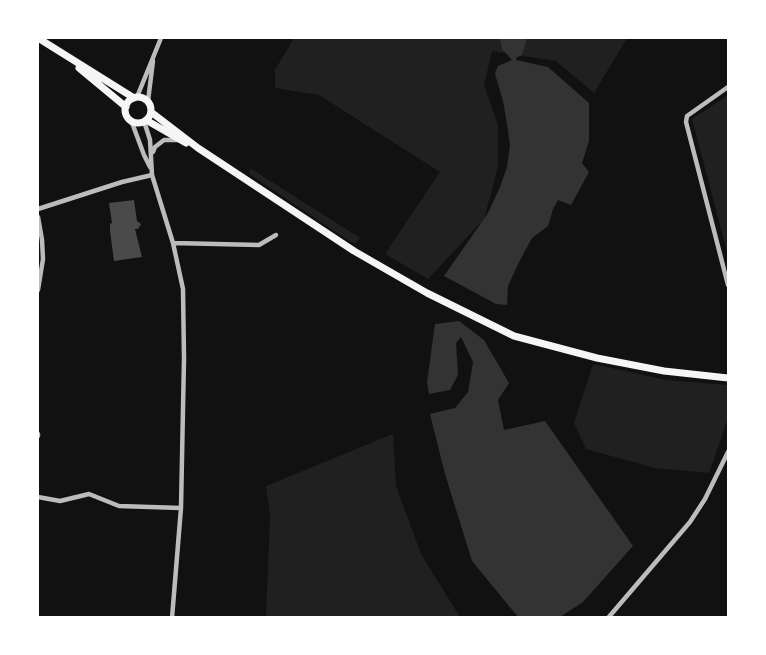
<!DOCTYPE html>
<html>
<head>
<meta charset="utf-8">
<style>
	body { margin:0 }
	#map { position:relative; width:766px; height:655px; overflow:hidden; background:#111; font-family:"Alegreya Sans",sans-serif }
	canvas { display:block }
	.frame { position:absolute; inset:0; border:39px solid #fff; pointer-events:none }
</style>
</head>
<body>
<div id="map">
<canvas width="766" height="655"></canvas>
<div class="frame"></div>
</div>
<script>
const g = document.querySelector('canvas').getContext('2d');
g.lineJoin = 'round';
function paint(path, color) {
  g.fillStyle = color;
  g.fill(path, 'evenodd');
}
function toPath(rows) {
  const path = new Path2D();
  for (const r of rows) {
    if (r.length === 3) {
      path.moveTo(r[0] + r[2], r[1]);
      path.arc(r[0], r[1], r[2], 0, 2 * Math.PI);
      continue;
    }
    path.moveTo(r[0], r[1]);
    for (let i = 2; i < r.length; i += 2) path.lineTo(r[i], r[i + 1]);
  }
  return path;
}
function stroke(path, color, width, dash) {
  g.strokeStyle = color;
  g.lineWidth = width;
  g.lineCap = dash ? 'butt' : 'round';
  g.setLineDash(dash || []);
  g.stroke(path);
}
const green = toPath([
	[294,38,627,38,594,93,556,61,492,51,484,85,498,125,498,167,484,219,428,279,385,254,440,172,319,95,275,88,275,70],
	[728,95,728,255,692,119],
	[250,168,360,238,356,243,351,242,249,174],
	[593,364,666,380,728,385,728,418,709,473,655,468,586,449,574,423],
	[393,434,396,486,421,554,460,617,266,617,270,516,266,486]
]);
const water = toPath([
	[500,38,527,38,522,55,516,58,516,60,548,67,589,103,589,141,582,163,589,172,571,205,558,200,553,209,548,226,532,238,518,264,508,286,507,305,496,304,444,276,488,213,500,187,507,167,510,146,508,130,503,101,495,74,498,66,512,60,502,49],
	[459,321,484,340,509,383,498,400,504,430,545,421,633,546,583,602,560,617,518,617,472,561,445,474,430,414,455,408,468,392,473,362,461,337,456,343,458,375,450,390,429,394,427,382,435,324]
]);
const building = toPath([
	[134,200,137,221,141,224,138,229,135,229,142,257,114,261,110,231,110,224,112,223,109,203]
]);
const minor = toPath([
	[728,87,687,116,686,122,728,285],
	[137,97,161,38],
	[148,101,153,61],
	[131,120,144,155,150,167],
	[144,121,150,140,152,175,173,243,183,289,184,359,181,508,172,618],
	[153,152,155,147,164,140,178,140],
	[38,209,122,182,152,175],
	[38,217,42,240,43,259,38,290],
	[173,243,259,245,276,235],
	[38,436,38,434],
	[38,497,60,501,89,494,119,506,181,508],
	[608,618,690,522,705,499,728,452]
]);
const secondary = toPath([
	[38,38,134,98],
	[79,68,126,107],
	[138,110,13],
	[151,112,198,148,354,251,427,293,514,336,597,358,664,371,728,378],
	[146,120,186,143]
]);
paint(green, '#202020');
paint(water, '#333');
paint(building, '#4a4a4a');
stroke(minor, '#bcbcbc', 4.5);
stroke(secondary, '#f5f5f5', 7);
</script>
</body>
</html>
